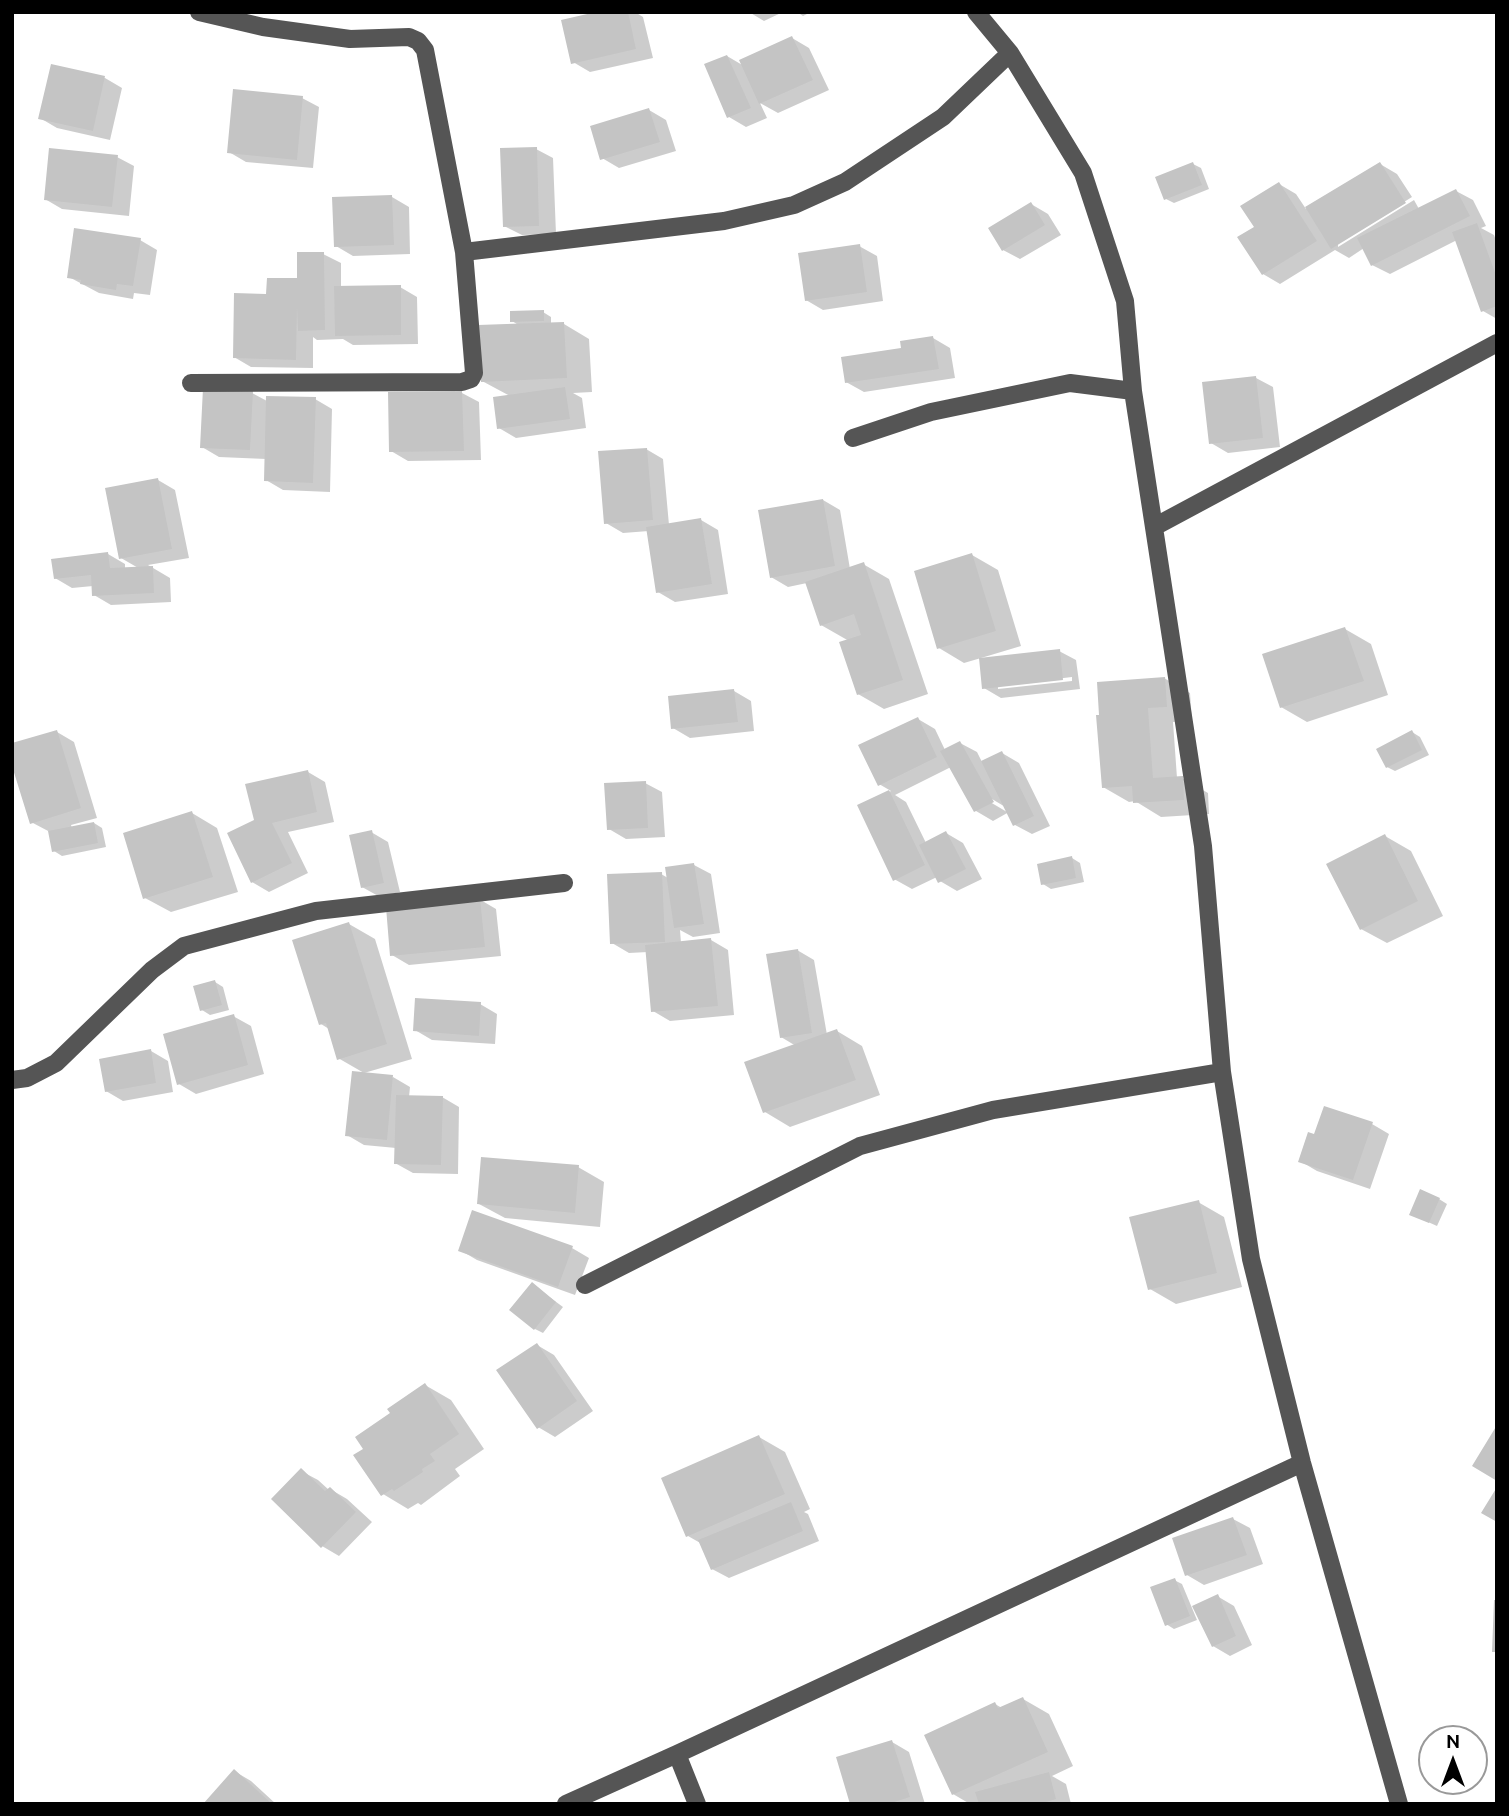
<!DOCTYPE html>
<html>
<head>
<meta charset="utf-8">
<style>
	body { margin:0 }
	#map { position:relative; width:1509px; height:1816px; overflow:hidden; background:#fff; font-family:Ubuntu,sans-serif }
	canvas { display:block }
	.frame { position:absolute; inset:0; border:14px solid #000; pointer-events:none }
	.north { position:absolute; left:1418px; top:1725px; width:70px; height:70px; box-sizing:border-box; background:#fff; border:2px solid #999; border-radius:50%; rotate:0deg; font-size:19px; font-weight:700; line-height:28px; text-align:center; color:#000 }
	.north::after { content:''; display:block; margin:auto; width:24px; height:32px; background:#000; clip-path:polygon(50% 0,100% 100%,50% 72%,0 100%) }
</style>
</head>
<body>
<div id="map">
<canvas width="1509" height="1816"></canvas>
<div class="frame"></div>
<div class="north">N</div>
</div>
<script>
const g = document.querySelector('canvas').getContext('2d');
g.lineJoin = 'round';
function paint(path, color) {
  g.fillStyle = color;
  g.fill(path, 'evenodd');
}
function toPath(rows) {
  const path = new Path2D();
  for (const r of rows) {
    path.moveTo(r[0], r[1]);
    for (let i = 2; i < r.length; i += 2) path.lineTo(r[i], r[i + 1]);
  }
  return path;
}
function stroke(path, color, width, dash) {
  g.strokeStyle = color;
  g.lineWidth = width;
  g.lineCap = dash ? 'butt' : 'round';
  g.setLineDash(dash || []);
  g.stroke(path);
}
const shadow = toPath([
	[603,12,635,12,643,17,653,58,590,72,573,62],
	[749,12,783,12,764,21],
	[797,12,811,12,803,16],
	[792,38,809,48,829,90,778,113,760,103,767,118,746,127,729,117,727,56,744,66],
	[52,66,105,78,122,88,110,140,57,128,40,118],
	[302,98,319,107,313,168,246,162,229,152],
	[649,110,666,120,676,151,619,168,602,158],
	[536,149,553,158,556,234,522,235,504,226],
	[117,157,134,166,129,216,62,209,45,199],
	[1193,164,1201,168,1209,189,1174,203,1166,199],
	[1380,164,1397,174,1412,197,1338,243,1338,247,1414,200,1419,209,1456,191,1473,200,1486,226,1481,228,1494,235,1497,243,1497,319,1483,311,1457,240,1390,274,1372,265,1364,248,1349,258,1335,250,1280,284,1263,274,1256,227,1279,184,1296,194,1306,209],
	[392,197,409,207,410,254,353,256,336,246],
	[1031,204,1048,214,1061,235,1020,259,1003,250],
	[140,240,157,250,150,295,134,293,133,299,99,293,69,277],
	[859,246,877,256,883,301,823,310,806,300],
	[323,254,341,263,341,288,400,287,417,297,418,344,353,345,343,339,317,340,313,337,313,368,251,367,234,357,268,296,299,280],
	[543,312,551,317,551,324,564,324,589,339,592,392,573,393,582,398,586,428,516,438,499,428,510,396,482,381,520,326,512,321],
	[933,338,950,348,955,378,864,392,846,382,903,349],
	[1256,378,1273,387,1280,447,1228,453,1211,443],
	[252,393,267,401,315,399,332,409,330,492,283,490,266,480,266,459,219,457,202,447],
	[462,393,479,402,481,460,408,461,391,451],
	[646,449,663,459,669,525,701,520,718,530,728,594,675,602,658,592,649,531,623,533,606,523],
	[158,480,175,490,189,558,148,565,170,578,171,602,111,605,94,595,93,586,72,588,55,578,108,554,125,564,125,569,140,569,121,558],
	[823,500,840,510,850,569,863,564,889,579,928,694,884,709,858,694,849,641,821,625,807,583,788,587,771,577],
	[972,555,998,570,1021,646,981,658,981,659,1059,651,1076,660,1080,689,1001,698,984,688,981,658,964,663,939,648],
	[1072,677,1072,681,998,689,998,686],
	[1345,629,1371,644,1388,695,1307,722,1281,707],
	[1164,678,1190,693,1192,721,1173,722,1177,778,1182,778,1208,793,1209,814,1161,817,1135,801,1129,802,1103,787],
	[734,691,751,701,754,731,690,738,673,728],
	[918,719,935,729,945,750,960,743,977,752,982,762,1002,753,1019,763,1050,826,1032,834,1015,825,1009,812,993,821,976,811,951,767,895,795,906,802,926,843,946,833,963,843,982,879,957,891,940,881,937,877,912,889,894,879,860,806,891,791,879,784],
	[987,796,1007,808,1007,812,985,799],
	[57,732,74,742,97,818,71,825,72,828,94,823,102,828,106,847,62,856,54,851,50,832,31,822],
	[1412,732,1420,737,1429,755,1395,771,1387,767],
	[308,772,325,782,334,822,288,832,308,873,269,892,252,882,256,821],
	[645,783,662,792,665,837,626,839,609,829],
	[192,813,217,828,238,892,171,912,145,898],
	[371,832,388,842,400,892,380,897,362,887],
	[1385,836,1411,851,1443,916,1387,943,1361,929],
	[1072,858,1080,863,1084,882,1051,889,1043,884],
	[694,865,711,874,720,933,693,937,680,930,681,943,711,940,728,950,734,1015,670,1021,653,1011,648,952,629,953,612,943,661,874,668,878],
	[479,899,496,909,501,956,409,965,392,955],
	[349,924,375,939,412,1059,364,1073,338,1058,329,1029,321,1024],
	[797,950,814,960,827,1035,837,1031,862,1046,880,1095,790,1127,765,1112,796,1046,781,1037],
	[215,982,223,987,229,1010,210,1015,202,1010],
	[480,1004,497,1014,495,1044,432,1040,415,1030],
	[233,1016,251,1026,264,1074,196,1094,179,1084],
	[151,1051,168,1061,173,1092,123,1101,106,1091],
	[393,1077,410,1087,409,1097,442,1097,459,1107,458,1174,413,1173,395,1163,396,1148,364,1145,347,1135],
	[1372,1124,1389,1134,1370,1189,1317,1171,1300,1161,1315,1136],
	[578,1167,604,1182,600,1227,505,1218,479,1204],
	[1439,1199,1447,1204,1437,1226,1419,1218],
	[1198,1202,1224,1217,1242,1287,1176,1304,1150,1289],
	[572,1248,589,1258,575,1295,477,1260,460,1250],
	[533,1285,563,1307,543,1333,535,1329],
	[537,1345,554,1355,593,1411,555,1437,538,1427],
	[425,1385,451,1400,484,1449,455,1469,460,1476,421,1505,418,1503,408,1509,383,1494,365,1450,392,1413],
	[759,1437,785,1452,810,1509,804,1512,808,1514,819,1541,729,1578,712,1569,702,1544,688,1536],
	[301,1471,318,1480,329,1490,330,1489,347,1499,372,1522,339,1556,322,1546],
	[1233,1519,1250,1528,1263,1564,1204,1585,1187,1575],
	[1174,1580,1182,1584,1197,1620,1174,1629,1166,1624],
	[1217,1596,1234,1606,1252,1645,1230,1656,1213,1646],
	[1023,1699,1049,1714,1073,1766,1052,1776,1066,1784,1071,1804,970,1804,953,1794,995,1704,1002,1708],
	[892,1742,909,1752,925,1804,852,1804],
	[234,1771,251,1781,276,1804,205,1804]
]);
const building = toPath([
	[596,12,628,12,636,49,571,64,561,20],
	[792,36,813,80,759,104,739,60],
	[727,55,751,108,727,118,704,64],
	[51,64,105,76,93,131,38,119],
	[233,89,303,96,297,160,227,153],
	[649,108,660,142,600,160,590,126],
	[537,147,539,226,503,227,500,148],
	[49,148,118,155,112,207,44,200],
	[1193,162,1202,185,1164,200,1155,177],
	[1380,162,1406,203,1331,249,1305,207],
	[1279,182,1317,241,1262,275,1237,237,1254,227,1240,206],
	[1456,189,1470,216,1371,266,1357,238],
	[392,195,394,245,334,247,332,197],
	[1031,202,1045,225,1002,251,988,228],
	[1477,223,1497,278,1497,306,1481,312,1452,232],
	[74,228,141,238,133,286,117,284,116,290,80,284,81,280,67,278],
	[860,244,867,292,805,301,798,253],
	[297,252,324,252,325,330,298,331,297,307,296,360,233,358,234,293,266,294,267,278,297,278],
	[401,285,401,335,335,336,334,286],
	[544,310,544,321,510,322,510,311],
	[564,322,567,378,481,382,478,325],
	[933,336,939,369,845,383,841,357,901,348,900,341],
	[1256,376,1263,438,1209,444,1202,382],
	[565,387,570,419,497,429,493,397],
	[203,388,253,391,250,450,200,448],
	[462,391,464,451,389,452,388,392],
	[266,396,316,397,313,483,264,481],
	[647,448,653,520,604,524,598,451],
	[158,478,172,549,119,559,105,488],
	[823,499,835,566,770,578,758,510],
	[701,518,712,584,656,593,646,527],
	[108,552,110,568,153,566,154,593,92,596,91,575,54,579,51,559],
	[972,553,996,631,937,649,914,571],
	[864,562,903,680,857,695,839,642,861,635,854,614,820,626,805,582],
	[1345,627,1364,681,1280,708,1262,654],
	[1060,649,1063,680,982,689,979,658],
	[1165,677,1167,707,1148,708,1153,778,1183,776,1184,800,1133,803,1132,786,1102,788,1096,715,1099,715,1097,682],
	[734,689,738,722,671,729,668,696],
	[918,717,937,757,878,786,858,745],
	[57,730,81,808,30,824,12,766,12,743],
	[1412,730,1422,750,1386,768,1376,749],
	[960,741,994,802,974,812,940,751],
	[1002,751,1034,816,1013,826,981,761],
	[308,770,317,812,272,823,292,863,251,883,227,833,254,820,245,784],
	[646,781,648,828,607,830,604,783],
	[889,790,925,865,893,881,857,805],
	[192,811,213,877,143,899,123,833],
	[94,822,98,843,52,852,48,831],
	[372,830,384,883,361,888,349,835],
	[946,831,966,869,938,883,919,845],
	[1385,834,1418,901,1360,930,1326,864],
	[1072,856,1076,878,1041,885,1037,864],
	[694,863,704,924,674,928,665,867],
	[662,872,665,942,610,944,607,874],
	[480,898,485,947,390,956,386,907],
	[349,922,387,1044,337,1060,326,1023,319,1025,292,940],
	[711,938,718,1006,651,1012,645,945],
	[798,949,812,1033,780,1038,766,954],
	[215,980,222,1005,200,1011,193,986],
	[415,998,481,1002,479,1036,413,1031],
	[234,1014,248,1065,177,1085,163,1034],
	[837,1029,856,1080,763,1113,744,1062],
	[151,1049,156,1083,105,1092,99,1059],
	[352,1071,393,1075,387,1140,345,1136],
	[396,1095,443,1096,441,1165,394,1164],
	[1324,1106,1373,1122,1353,1180,1298,1162,1308,1132,1314,1134],
	[481,1157,579,1165,575,1213,477,1204],
	[1420,1189,1440,1198,1429,1223,1409,1215],
	[1199,1200,1217,1273,1148,1290,1129,1217],
	[472,1210,573,1246,558,1287,458,1251],
	[532,1282,556,1302,534,1330,509,1310],
	[537,1343,577,1401,537,1429,496,1370],
	[425,1383,459,1434,430,1454,435,1461,422,1469,423,1472,394,1491,392,1489,381,1496,353,1455,363,1449,355,1437,390,1413,387,1409],
	[1497,1425,1497,1481,1472,1466],
	[759,1435,785,1494,686,1537,661,1478],
	[301,1468,325,1491,330,1487,356,1512,321,1548,271,1499],
	[1497,1487,1497,1522,1481,1513],
	[791,1502,803,1531,711,1570,698,1540],
	[1233,1517,1247,1555,1185,1576,1172,1538],
	[1175,1578,1190,1616,1165,1626,1150,1587],
	[1218,1594,1236,1636,1212,1647,1192,1606],
	[1494,1600,1497,1600,1497,1652,1492,1652],
	[1023,1697,1048,1752,952,1795,924,1735,995,1702,998,1708],
	[892,1740,910,1797,888,1804,850,1804,836,1757],
	[234,1769,272,1804,203,1804],
	[1049,1772,1056,1799,1040,1804,979,1804,975,1792]
]);
const minor = toPath([
	[976,12,1010,53,1083,173,1125,301,1133,391,1203,846,1222,1072,1251,1259,1302,1463,1399,1804],
	[464,252,724,221,794,205,845,182,943,117,1010,53],
	[191,383,462,382,471,379,474,373,464,252,425,50,418,41,409,37,350,39,263,27,199,12],
	[853,438,931,412,1070,383,1133,391],
	[1154,527,1497,343],
	[12,1080,27,1078,56,1063,152,970,184,946,316,911,564,883],
	[585,1285,860,1146,993,1110,1222,1072],
	[677,1754,697,1804],
	[566,1804,677,1754,1302,1463]
]);
paint(shadow, '#0003');
paint(building, '#c4c4c4');
stroke(minor, '#555', 18);
</script>
</body>
</html>
